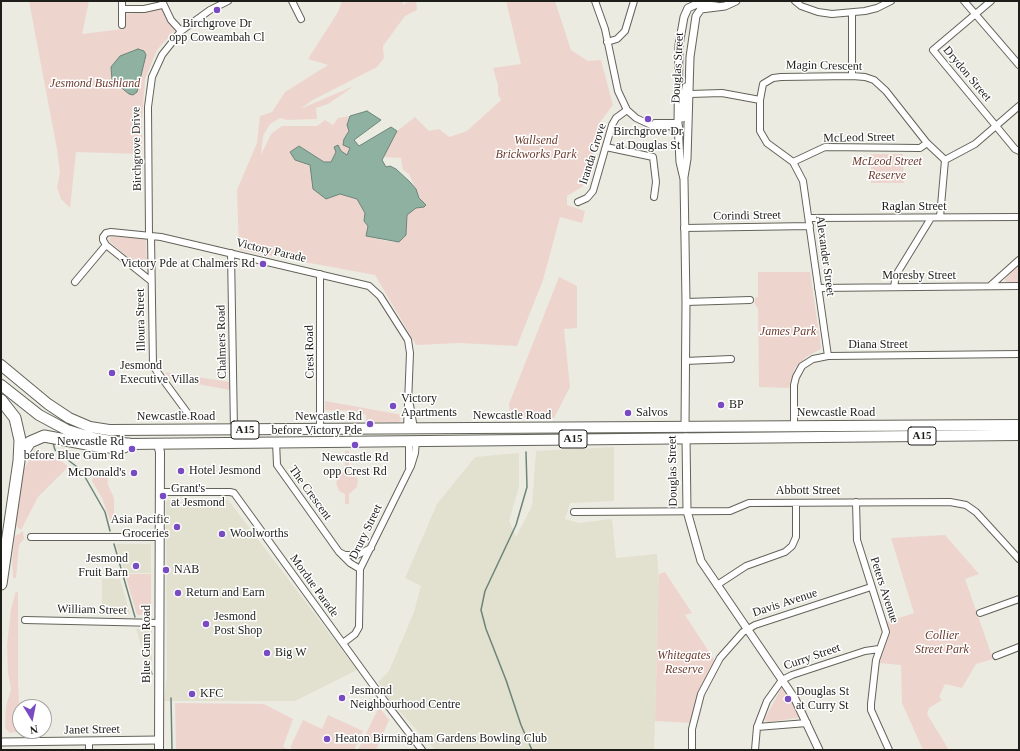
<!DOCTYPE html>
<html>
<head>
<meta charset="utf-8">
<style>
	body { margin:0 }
	#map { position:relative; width:1020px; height:751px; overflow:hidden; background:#ecebe1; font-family:"Times New Roman",serif }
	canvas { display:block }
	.frame { position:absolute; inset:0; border:2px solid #1d1d1a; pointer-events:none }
	.north { position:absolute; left:12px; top:699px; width:40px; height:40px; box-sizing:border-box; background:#fff; border:1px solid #a5a5a3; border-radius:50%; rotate:170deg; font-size:11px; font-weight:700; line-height:16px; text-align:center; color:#1d1d1a }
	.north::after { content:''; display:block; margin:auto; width:14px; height:18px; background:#784bc3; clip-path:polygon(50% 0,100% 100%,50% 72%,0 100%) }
</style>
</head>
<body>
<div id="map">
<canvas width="1020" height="751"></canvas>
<div class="frame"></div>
<div class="north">N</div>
</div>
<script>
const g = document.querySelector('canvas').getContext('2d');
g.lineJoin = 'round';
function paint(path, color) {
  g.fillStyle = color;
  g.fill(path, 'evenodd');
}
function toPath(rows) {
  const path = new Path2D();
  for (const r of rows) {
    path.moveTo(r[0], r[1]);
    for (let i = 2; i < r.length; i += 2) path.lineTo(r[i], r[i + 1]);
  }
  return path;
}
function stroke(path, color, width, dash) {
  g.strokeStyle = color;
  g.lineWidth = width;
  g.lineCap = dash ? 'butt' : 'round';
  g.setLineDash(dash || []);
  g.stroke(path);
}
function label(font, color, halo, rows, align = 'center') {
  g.font = font + ' "Times New Roman",serif';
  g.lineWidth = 3;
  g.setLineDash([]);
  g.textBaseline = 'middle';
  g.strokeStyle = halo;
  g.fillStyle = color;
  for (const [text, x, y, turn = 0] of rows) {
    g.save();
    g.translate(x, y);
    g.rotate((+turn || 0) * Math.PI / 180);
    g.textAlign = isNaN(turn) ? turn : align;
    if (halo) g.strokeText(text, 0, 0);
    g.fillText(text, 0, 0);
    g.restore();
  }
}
const built = toPath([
	[614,447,614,501,570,503,565,519,579,523,612,519,616,558,657,554,659,582,654,750,435,750,390,701,378,682,389,671,414,612,421,586,405,578,437,504,475,457,519,453,519,487,509,521,516,537,532,506,536,451],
	[188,499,224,499,229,501,357,670,295,701,164,701,167,675,166,502,168,500,179,500,179,502,185,502],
	[116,544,151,544,151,573,125,573],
	[102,579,120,579,130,614,102,614],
	[136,629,152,629,152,664,146,663]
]);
const green = toPath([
	[29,1,89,1,82,34,123,29,125,14,146,12,162,8,175,30,157,50,145,79,142,119,142,154,76,152,70,208,61,199,57,187,60,173,57,149],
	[342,1,403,1,403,5,409,1,416,1,417,10,405,16,383,46,384,58,377,67,313,100,300,109,354,86,328,104,316,108,317,119,287,120,280,118,270,124,263,136,261,155,271,134,282,126,317,126,325,120,333,125,338,118,350,116,347,125,349,131,344,139,350,148,347,156,341,151,336,152,331,162,324,162,299,146,290,152,295,160,310,165,326,199,340,194,357,199,365,213,368,226,366,236,386,241,399,242,406,235,407,215,416,208,424,207,409,174,403,170,401,158,383,157,397,131,415,117,429,131,439,129,449,137,467,131,501,100,498,94,498,85,493,68,521,64,506,1,555,1,571,50,588,61,601,60,613,105,598,125,590,176,582,187,567,196,567,205,585,211,582,223,560,217,543,280,517,346,459,343,416,345,375,275,239,250,237,190,257,143,260,116,272,112,285,92,328,65,308,59,338,12],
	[871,154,903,154,904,183,871,183],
	[111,236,146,239,147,267,139,267,109,241],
	[1019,265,1019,283,1007,282,1005,280,1006,275],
	[758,272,810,272,821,348,819,350,806,357,795,368,789,388,759,387,758,309,755,304,755,298,758,297],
	[559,277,577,286,577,328,564,329,570,387,554,418,511,419,509,404],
	[165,372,230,382,230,390,170,379],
	[325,401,403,415,403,417,399,422,366,422,366,415,356,411,325,410],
	[35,449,63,462,68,467,38,497,21,530,14,524,17,500,23,471],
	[345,451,349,451,349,472,356,476,358,480,357,487,349,494,349,504,345,504,345,494,339,491,336,483,338,477,345,471],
	[103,470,107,470,108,485,114,498,114,523,111,523,102,498,92,481,93,477],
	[23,531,24,539,19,545,16,578,13,578,12,561,15,536],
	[945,535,979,574,965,579,993,659,976,664,962,688,945,684,939,697,942,700,929,708,927,714,949,750,923,750,902,703,901,665,879,663,890,634,886,622,914,613,891,538],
	[665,572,692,613,685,615,715,661,694,706,691,723,655,721,659,574],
	[125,574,151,574,151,615,137,615],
	[16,591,18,593,18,682,20,724,17,732,10,733,5,728,6,706,11,689,8,673,7,645,11,609],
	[782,687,800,715,797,718,769,722,764,720],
	[175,703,264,704,293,719,283,747,290,750,176,750],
	[379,707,389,720,376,750,358,750],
	[328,715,363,731,354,750,296,750,290,748,303,720,322,729]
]);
const water = toPath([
	[138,49,144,51,146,55,137,92,133,95,129,94,112,80,111,67,120,56,138,49],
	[367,111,381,120,354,140,359,146,391,127,397,131,382,160,386,167,390,166,396,169,410,182,416,189,419,198,426,205,424,207,416,208,407,215,406,235,399,242,366,236,368,226,364,221,365,213,357,199,340,194,326,199,313,189,310,165,295,160,290,152,299,146,324,162,331,162,336,152,334,147,338,145,341,151,347,155,350,148,343,145,344,139,349,131,347,125,350,116,367,111]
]);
const stream = toPath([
	[53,443,55,450,81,470,105,512,110,531],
	[526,452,527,487,516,525,485,591,481,610,486,629,506,680,521,725,532,750],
	[114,544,135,617],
	[148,664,152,674],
	[171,698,172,750]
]);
const minor = toPath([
	[122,1,122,25],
	[162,1,171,20,181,31],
	[292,1,301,19],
	[595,1,605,29,618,91,627,110,636,118,651,125,679,127],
	[795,1,801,6,818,12,832,14,865,11,877,8,891,1],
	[964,1,1019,65],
	[991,1,933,50,1015,149,1019,151],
	[122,9,144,9,162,5],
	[852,13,852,76],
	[607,42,617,39,625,31,634,1],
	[690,94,722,93,760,100],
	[655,123,678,123],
	[606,147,653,157,656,182,654,197],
	[793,162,825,147,920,148,927,143],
	[578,202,587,198,593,191,612,125,616,118,627,110],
	[940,217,945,160,975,144,1019,106],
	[809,218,1019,217],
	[684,228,810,226],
	[149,236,148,107,152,77,162,55,181,31,210,10,228,1],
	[151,236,153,366,189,415],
	[106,245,151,281],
	[231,253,234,430],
	[320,274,320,429],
	[75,282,106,245,103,240,103,237,106,233,111,232,161,237,369,286,380,296,408,340,410,353,407,429],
	[990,286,1019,260],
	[894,287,896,275,931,218],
	[818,288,1019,286],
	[686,302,750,300],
	[828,356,803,181,793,162,767,143,760,131,760,100,763,84,773,78,781,77,852,76,865,77,874,80,886,91,927,143,945,160],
	[685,361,731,359],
	[410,405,414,429],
	[794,427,794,385,796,377,802,366,813,359,828,356,1019,354],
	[276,441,277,465,339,552,350,563,360,569],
	[409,467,409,440],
	[160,492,230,492,234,493,389,707,422,750],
	[856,502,857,540,886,632,876,660,871,704,871,710,889,750],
	[574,512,730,511,749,503,950,502,966,505,976,512,1019,559],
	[31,537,159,537],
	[341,553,345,555,357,555,371,548],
	[717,585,746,566,785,552,792,546,796,537,796,503],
	[980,613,1019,599],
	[25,620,159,623],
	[343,643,355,634,359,627,360,569,411,466,415,453,416,440],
	[996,656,1019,647],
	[757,727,807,723],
	[89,741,89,750],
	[692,750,692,729,701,694,720,658,743,632,755,625,871,587],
	[755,750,757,727,767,701,782,680,792,675,865,651,879,649]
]);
const tertiary = toPath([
	[682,118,686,87],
	[684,177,687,159,690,57,696,16,701,9,725,6,736,1],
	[685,428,686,302,684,179,680,162,678,123,679,45,684,17,688,8,697,4,716,6],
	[686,437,687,511,701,561,795,699,819,750],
	[1,742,159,740]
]);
const secondary = toPath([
	[158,444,160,452,159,750]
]);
const trunk = toPath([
	[1,365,48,404,69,418,90,427,109,430,1019,425],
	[1,385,39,415,67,430,93,438,129,444,1019,435]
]);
const motorway = toPath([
	[1,400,15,418,20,440,19,461,1,584],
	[20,457,30,442,44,436,103,447,124,447,129,444]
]);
const markers = [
	[217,10,4,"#784bc3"],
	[648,119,4,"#784bc3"],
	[263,264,4,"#784bc3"],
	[112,373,4,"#784bc3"],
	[721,405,4,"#784bc3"],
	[393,406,4,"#784bc3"],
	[628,413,4,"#784bc3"],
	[370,424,4,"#784bc3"],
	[355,445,4,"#784bc3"],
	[132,449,4,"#784bc3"],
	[181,471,4,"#784bc3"],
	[134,473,4,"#784bc3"],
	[163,496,4,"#784bc3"],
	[177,527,4,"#784bc3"],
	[222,534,4,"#784bc3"],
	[136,566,4,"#784bc3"],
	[166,570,4,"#784bc3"],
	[178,593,4,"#784bc3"],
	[206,624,4,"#784bc3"],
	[267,653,4,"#784bc3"],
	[192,694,4,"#784bc3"],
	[342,698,4,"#784bc3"],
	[788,699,4,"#784bc3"],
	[327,739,4,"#784bc3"]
];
const shields = [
	[245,430,28],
	[922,436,28],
	[573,439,28]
];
const shieldNames = [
	["A15",245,430],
	["A15",922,436],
	["A15",573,439]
];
const poiNames = [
	["Birchgrove Dr",217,24,"center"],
	["opp Coweambah Cl",217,38,"center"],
	["Birchgrove Dr",648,132,"center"],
	["at Douglas St",648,146,"center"],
	["Victory Pde at Chalmers Rd",255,264,"right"],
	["Jesmond",120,366],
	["Executive Villas",120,380],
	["Victory",401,399],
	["Apartments",401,413],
	["BP",729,405],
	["Salvos",636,413],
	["Newcastle Rd",362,417,"right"],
	["before Victory Pde",362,431,"right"],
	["Newcastle Rd",124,442,"right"],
	["before Blue Gum Rd",124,456,"right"],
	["Newcastle Rd",355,458,"center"],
	["opp Crest Rd",355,472,"center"],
	["Hotel Jesmond",189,471],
	["McDonald's",126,473,"right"],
	["Grant's",171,489],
	["at Jesmond",171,503],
	["Asia Pacific",169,520,"right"],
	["Groceries",169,534,"right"],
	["Woolworths",230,534],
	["Jesmond",128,559,"right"],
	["Fruit Barn",128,573,"right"],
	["NAB",174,570],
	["Return and Earn",186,593],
	["Jesmond",214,617],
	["Post Shop",214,631],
	["Big W",275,653],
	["Jesmond",350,691],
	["Neighbourhood Centre",350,705],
	["Douglas St",796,692],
	["at Curry St",796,706],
	["KFC",200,694],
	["Heaton Birmingham Gardens Bowling Club",335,739]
];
const streetNames = [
	["Magin Crescent",824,66,1],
	["Douglas Street",678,68,-87],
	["Drydon Street",967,74,50],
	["McLeod Street",859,138,-1],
	["Birchgrove Drive",137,149,-91],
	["Iranda Grove",593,154,-72],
	["Raglan Street",914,207],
	["Corindi Street",747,216,-1],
	["Victory Parade",271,251,13],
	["Alexander Street",825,256,82],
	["Moresby Street",919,276],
	["Illoura Street",141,320,-91],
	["Chalmers Road",222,342,-91],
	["Diana Street",878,345],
	["Crest Road",310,352,-91],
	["Newcastle Road",836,413],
	["Newcastle Road",512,416],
	["Newcastle Road",176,417],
	["Douglas Street",673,471,-91],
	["Abbott Street",808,491],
	["The Crescent",310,493,54],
	["Drury Street",366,532,-64],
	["Mordue Parade",314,586,54],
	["Peters Avenue",884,590,72],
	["Davis Avenue",785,603,-18],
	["William Street",92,610,1],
	["Blue Gum Road",147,644,-90],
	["Curry Street",812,657,-19],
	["Janet Street",92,730,-1]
];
const parkNames = [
	["Jesmond Bushland",95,84],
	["Wallsend",536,141],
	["Brickworks Park",536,155],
	["McLeod Street",887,162],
	["Reserve",887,176],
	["James Park",788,332],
	["Collier",942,636],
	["Street Park",942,650],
	["Whitegates",684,656],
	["Reserve",684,670]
];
paint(built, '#e2e0cf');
paint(green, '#edd5ce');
paint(water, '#8eb1a1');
stroke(water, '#6c8578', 1);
stroke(stream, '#6c8578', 1.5);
stroke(minor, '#64635a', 8);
stroke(tertiary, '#64635a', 9);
stroke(secondary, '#64635a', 10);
stroke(trunk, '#64635a', 12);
stroke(motorway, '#64635a', 13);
stroke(minor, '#fff', 6);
stroke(tertiary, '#fff', 7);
stroke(secondary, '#fff', 8);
stroke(trunk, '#fff', 10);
stroke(motorway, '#fff', 11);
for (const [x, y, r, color] of markers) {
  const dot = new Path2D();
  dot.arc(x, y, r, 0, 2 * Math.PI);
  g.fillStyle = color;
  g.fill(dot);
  stroke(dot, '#fff', 1.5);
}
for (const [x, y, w] of shields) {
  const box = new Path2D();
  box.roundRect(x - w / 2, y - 9, w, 18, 3);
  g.fillStyle = '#fff';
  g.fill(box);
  stroke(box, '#1d1d1a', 1);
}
label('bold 11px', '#1d1d1a', null, shieldNames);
label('12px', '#1d1d1a', '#fff', poiNames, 'left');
label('12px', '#1d1d1a', '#fff', streetNames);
label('italic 12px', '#6c3b2e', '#fff', parkNames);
</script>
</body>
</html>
